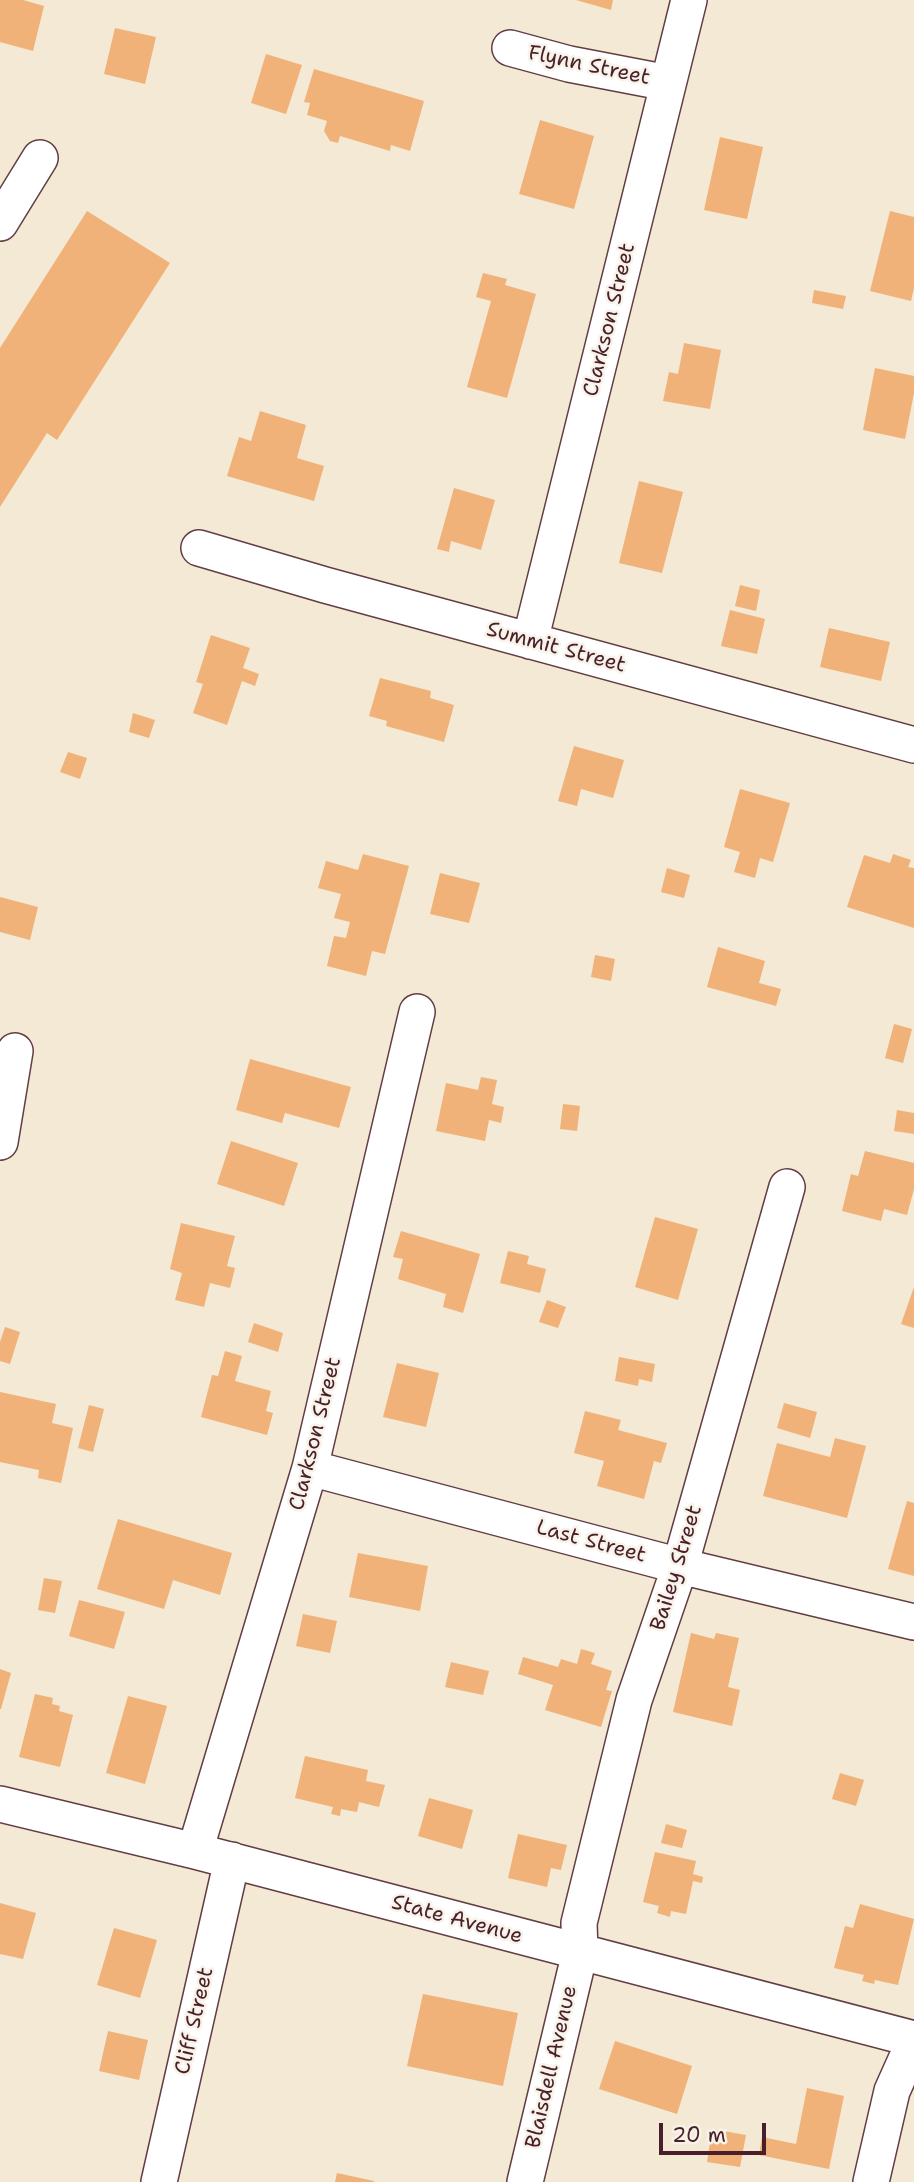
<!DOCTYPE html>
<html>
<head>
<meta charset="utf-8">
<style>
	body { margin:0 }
	#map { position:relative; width:914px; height:2182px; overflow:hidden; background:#f3e9d4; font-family:"Shantell Sans",sans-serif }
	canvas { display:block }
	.scale { position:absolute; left:659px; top:2123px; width:107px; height:32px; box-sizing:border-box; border:4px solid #4a1f2b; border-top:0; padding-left:9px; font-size:21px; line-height:24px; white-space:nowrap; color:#4a1f2b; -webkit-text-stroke:5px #f7f3e8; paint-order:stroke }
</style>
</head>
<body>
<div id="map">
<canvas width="914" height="2182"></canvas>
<div class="scale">20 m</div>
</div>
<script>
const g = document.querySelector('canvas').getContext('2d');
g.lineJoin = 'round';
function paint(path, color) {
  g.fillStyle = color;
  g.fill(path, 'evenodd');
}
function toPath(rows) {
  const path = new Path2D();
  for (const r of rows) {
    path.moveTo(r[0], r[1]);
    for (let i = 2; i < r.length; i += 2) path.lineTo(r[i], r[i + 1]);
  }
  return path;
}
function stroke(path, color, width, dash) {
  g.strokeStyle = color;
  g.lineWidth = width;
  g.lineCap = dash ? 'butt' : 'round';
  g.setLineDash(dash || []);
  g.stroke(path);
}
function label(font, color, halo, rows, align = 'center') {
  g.font = font + ' "Shantell Sans",sans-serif';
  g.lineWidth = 5;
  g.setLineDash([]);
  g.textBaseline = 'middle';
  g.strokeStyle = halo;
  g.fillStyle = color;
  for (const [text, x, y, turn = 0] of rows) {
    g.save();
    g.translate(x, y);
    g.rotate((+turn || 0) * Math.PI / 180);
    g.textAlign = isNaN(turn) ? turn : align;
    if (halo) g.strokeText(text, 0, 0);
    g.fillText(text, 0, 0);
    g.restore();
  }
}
const building = toPath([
	[0,0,23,0,44,6,33,51,0,42],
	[576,0,613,0,611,10],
	[115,28,156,37,145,84,104,74],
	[266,54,302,65,286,114,251,103],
	[314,69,424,101,410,151,391,145,390,151,340,136,338,143,330,141,324,131,327,121,307,115,310,103,304,102],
	[540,120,594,136,574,209,519,194],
	[720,137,763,147,747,219,704,210],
	[87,211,170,263,57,440,47,433,0,507,0,348],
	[890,211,914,217,914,288,911,301,870,291],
	[483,273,507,279,505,285,536,294,507,398,467,387,491,301,476,297],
	[814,290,846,296,843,309,812,303],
	[684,343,721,350,710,409,663,401,669,372,678,374],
	[875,368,914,376,914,393,905,439,863,430],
	[260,411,306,425,297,458,324,466,314,501,227,476,239,437,251,441],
	[639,481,683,492,662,573,619,563],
	[454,488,495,500,481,550,451,541,449,552,437,549],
	[740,585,760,590,756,611,735,606],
	[730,610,765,619,757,654,721,646],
	[829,628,890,642,881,681,820,667],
	[211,635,250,648,243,668,259,674,255,686,242,681,227,725,193,713,203,684,196,682],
	[380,678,431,691,430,698,454,705,444,742,386,726,387,721,369,716],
	[133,713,155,720,149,738,129,732],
	[574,746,624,760,613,798,581,789,577,806,558,801],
	[68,752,87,758,80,779,60,772],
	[740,789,790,803,773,862,760,858,755,878,734,872,740,852,724,847],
	[363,854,409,866,385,954,372,951,366,976,327,966,334,936,346,938,350,922,334,918,341,894,318,888,326,861,358,870],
	[893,854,911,860,908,867,914,868,914,928,847,907,864,855,890,863],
	[667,868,690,875,684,898,661,892],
	[440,873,480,883,469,923,430,914],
	[0,897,38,907,30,940,0,932],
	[718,947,765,961,759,983,781,989,776,1006,707,987],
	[595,955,615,959,611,981,591,977],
	[894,1024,912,1029,903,1063,885,1058],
	[250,1059,351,1087,339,1128,285,1113,282,1123,236,1110],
	[481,1077,497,1080,492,1104,504,1107,501,1123,489,1120,485,1141,436,1131,446,1083,478,1090],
	[563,1104,580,1106,577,1131,560,1129],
	[897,1110,914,1113,914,1134,894,1131],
	[231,1141,298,1163,284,1206,217,1184],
	[865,1151,914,1163,914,1189,907,1215,884,1209,881,1221,842,1211,851,1174,858,1176],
	[655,1217,698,1229,678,1300,635,1287],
	[181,1223,235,1236,227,1266,235,1268,230,1288,210,1283,204,1307,175,1300,182,1273,170,1269],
	[401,1231,480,1254,463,1313,443,1307,446,1294,398,1279,403,1259,393,1257],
	[508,1251,529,1256,527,1264,546,1269,540,1293,500,1283],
	[914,1287,914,1328,901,1324],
	[547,1300,566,1307,558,1328,539,1322],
	[254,1323,283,1333,278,1352,248,1342],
	[5,1327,20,1332,10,1364,0,1361,0,1342],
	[225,1351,242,1356,235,1381,271,1391,266,1411,273,1413,267,1435,201,1417,212,1375,218,1376],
	[619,1357,655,1364,652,1382,639,1379,638,1386,615,1381],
	[397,1363,439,1373,426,1427,383,1417],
	[0,1392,56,1404,52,1423,73,1428,61,1483,38,1478,39,1470,0,1462],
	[784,1403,817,1412,810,1438,777,1428],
	[89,1405,104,1409,93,1452,78,1448],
	[585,1411,621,1420,618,1430,667,1443,661,1463,654,1461,644,1499,597,1486,604,1461,574,1453],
	[835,1438,866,1446,847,1518,763,1496,777,1443,830,1457],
	[907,1501,914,1503,914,1576,888,1569],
	[118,1519,232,1553,220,1595,173,1580,164,1609,97,1589],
	[358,1553,428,1566,420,1611,349,1597],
	[44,1578,62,1581,55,1613,38,1610],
	[79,1600,125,1612,114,1649,69,1636],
	[303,1614,337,1621,330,1653,296,1646],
	[691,1633,714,1639,716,1633,739,1638,728,1687,740,1690,732,1726,673,1712],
	[581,1649,595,1653,591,1664,612,1671,606,1690,612,1691,601,1727,545,1710,553,1685,518,1674,523,1657,558,1667,561,1659,577,1664],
	[451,1662,489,1671,483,1695,445,1687],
	[0,1669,11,1673,1,1709,0,1709],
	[35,1694,53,1698,52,1704,60,1706,59,1711,73,1715,60,1767,19,1757],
	[128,1696,167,1706,145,1784,106,1773],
	[305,1756,368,1770,366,1781,385,1785,379,1807,359,1802,357,1812,341,1809,340,1816,331,1814,333,1807,295,1798],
	[840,1773,864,1780,856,1806,832,1799],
	[429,1798,473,1810,462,1849,418,1836],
	[666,1824,687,1830,682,1848,661,1843],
	[518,1834,567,1845,561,1870,551,1868,547,1887,508,1878],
	[655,1852,696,1861,693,1874,703,1877,702,1883,693,1881,686,1914,671,1911,670,1917,657,1913,659,1906,643,1902],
	[0,1903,36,1913,23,1959,0,1954],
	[860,1904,914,1919,898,1985,875,1980,874,1984,862,1981,864,1975,834,1968,845,1926,853,1928],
	[114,1928,157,1940,140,1998,97,1985],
	[423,1994,518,2013,503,2086,407,2066],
	[108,2031,148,2040,139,2080,99,2071],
	[615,2041,692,2066,677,2114,599,2089],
	[807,2088,844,2096,829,2169,759,2155,762,2137,796,2144],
	[712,2129,746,2135,740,2167,707,2162],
	[337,2173,374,2181,374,2182,335,2182]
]);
const minor = toPath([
	[510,48,569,64,668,83],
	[0,223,40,158],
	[199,548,325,585,914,745],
	[530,641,689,0],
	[0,1142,15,1051],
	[310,1468,680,1566,914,1622],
	[0,1804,195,1851,914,2039],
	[195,1851,310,1468,417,1012],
	[159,2182,232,1860],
	[525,2182,580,1952,579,1923,634,1700,680,1566,787,1187],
	[871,2182,892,2091,914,2042]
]);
const streetNames = [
	["Flynn Street",589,66,12],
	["Clarkson Street",610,320,-76],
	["Summit Street",556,648,15],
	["Clarkson Street",316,1434,-76],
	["Last Street",591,1542,15],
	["Bailey Street",677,1568,-73],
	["State Avenue",457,1920,15],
	["Cliff Street",195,2021,-77],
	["Blaisdell Avenue",552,2067,-77]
];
paint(building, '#f0b279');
stroke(minor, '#633d44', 38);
stroke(minor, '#fff', 35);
label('21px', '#4a1f2b', '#f7f3e8', streetNames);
</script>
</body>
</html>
